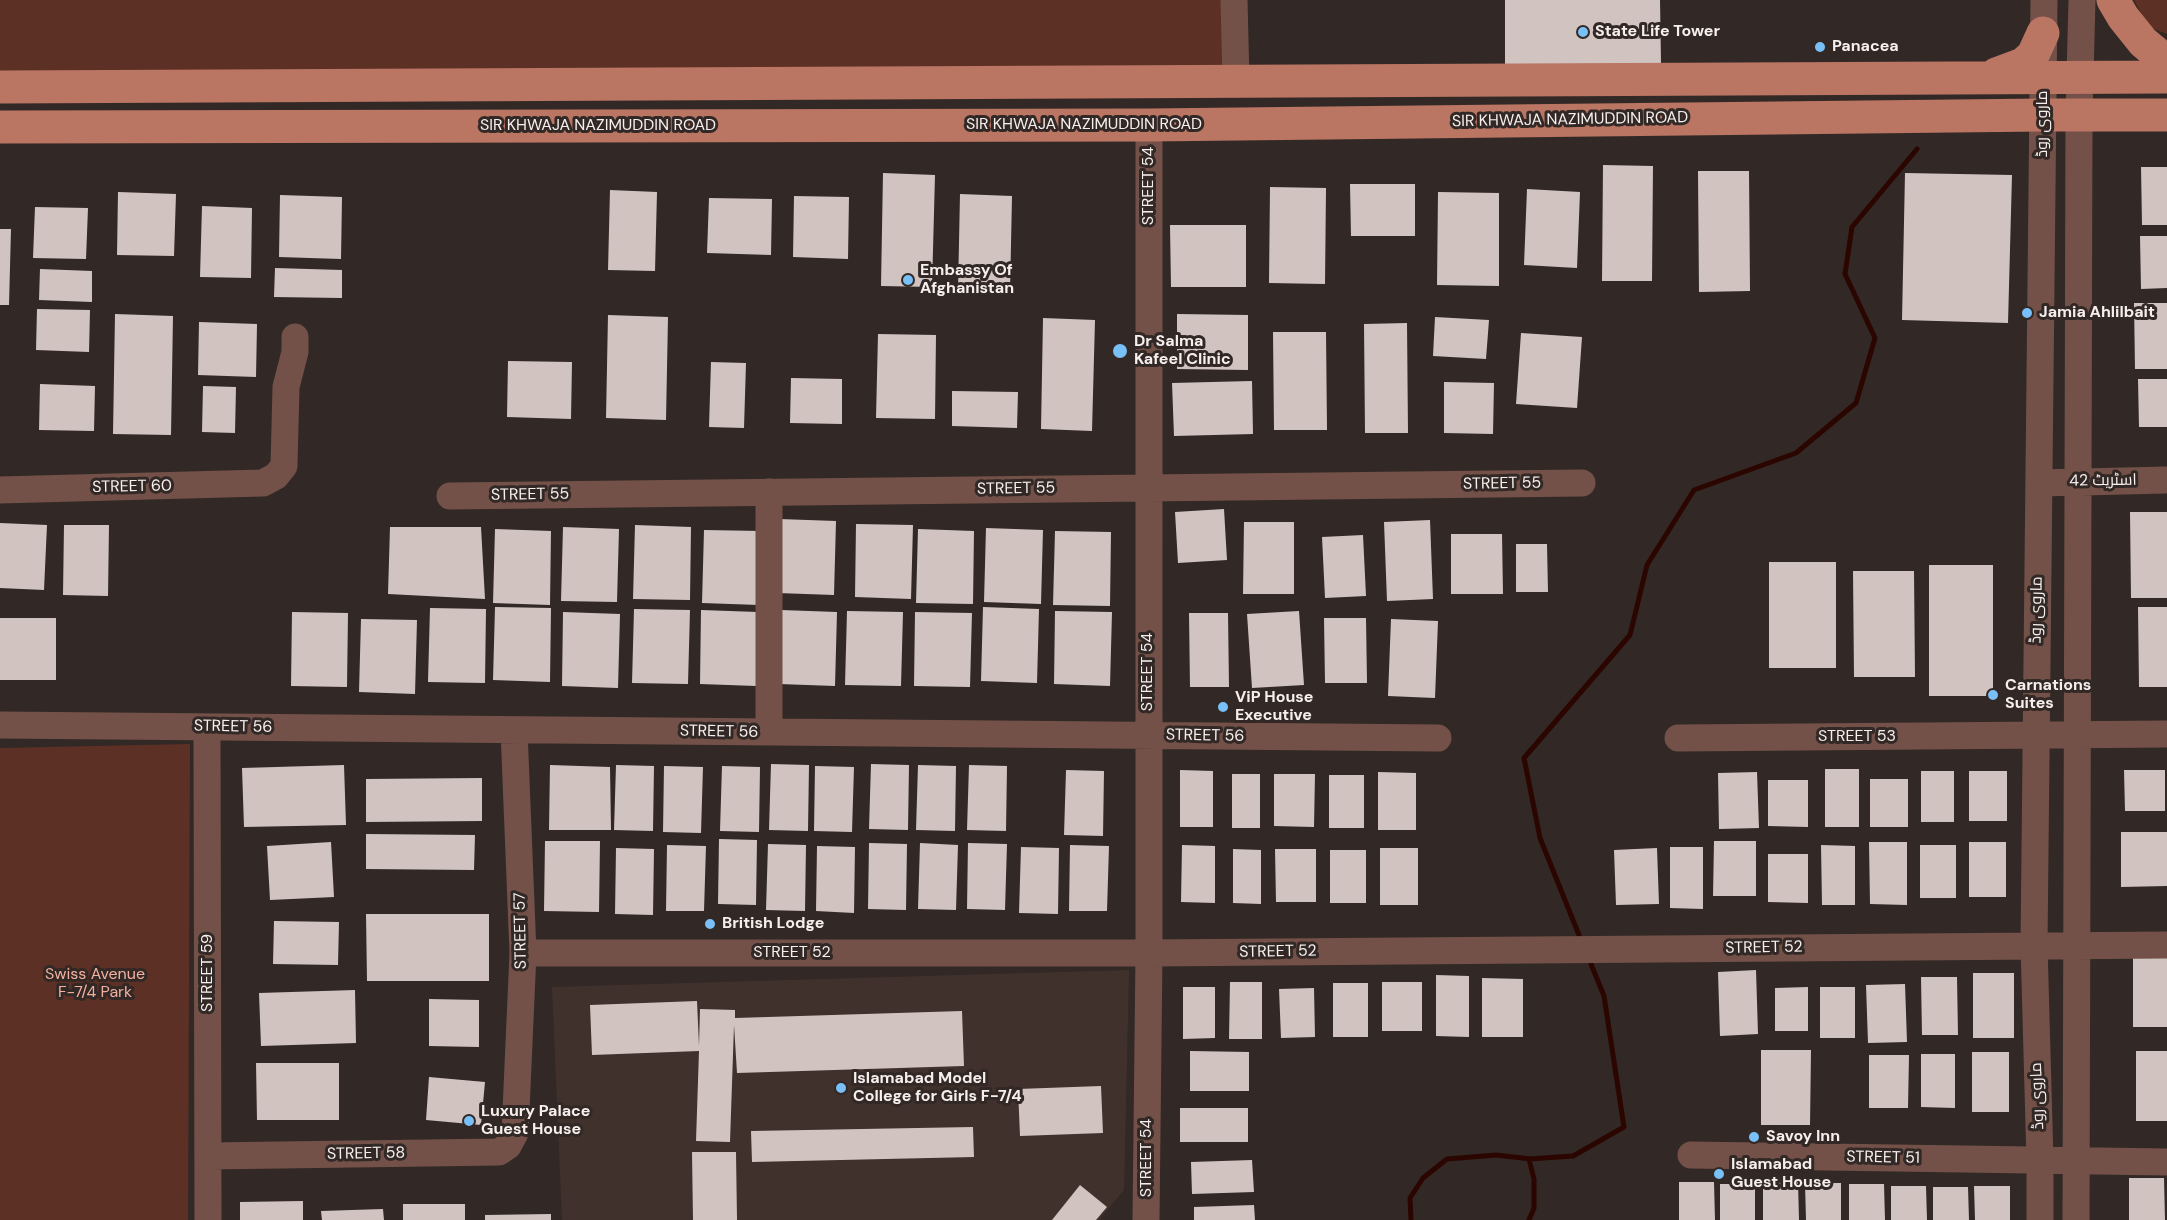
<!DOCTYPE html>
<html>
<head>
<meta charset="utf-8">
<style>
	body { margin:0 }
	canvas { display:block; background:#322825 }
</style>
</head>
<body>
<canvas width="2167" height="1220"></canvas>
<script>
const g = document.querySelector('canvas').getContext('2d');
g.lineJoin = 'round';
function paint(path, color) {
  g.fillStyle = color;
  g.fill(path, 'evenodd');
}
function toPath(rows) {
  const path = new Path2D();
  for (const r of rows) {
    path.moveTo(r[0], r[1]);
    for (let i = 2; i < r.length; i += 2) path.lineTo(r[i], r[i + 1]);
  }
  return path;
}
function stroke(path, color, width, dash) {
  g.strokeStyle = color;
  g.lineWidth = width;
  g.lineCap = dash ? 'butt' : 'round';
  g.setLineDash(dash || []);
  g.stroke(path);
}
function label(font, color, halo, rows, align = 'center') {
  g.font = font + ' "DM Sans",Cairo,sans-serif';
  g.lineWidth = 6;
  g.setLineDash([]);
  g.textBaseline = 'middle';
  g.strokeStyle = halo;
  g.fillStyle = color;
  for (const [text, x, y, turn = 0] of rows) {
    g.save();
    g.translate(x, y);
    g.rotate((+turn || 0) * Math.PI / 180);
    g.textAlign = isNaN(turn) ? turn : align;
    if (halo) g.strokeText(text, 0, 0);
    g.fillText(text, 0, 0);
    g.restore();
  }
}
const built = toPath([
	[1129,970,1124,1190,1099,1220,562,1220,552,987]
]);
const green = toPath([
	[0,0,1222,0,1225,70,0,80],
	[2134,0,2167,0,2167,34,2149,27],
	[190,744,188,1220,0,1220,0,748]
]);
const stream = toPath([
	[1579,935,1540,838,1524,758,1630,635,1647,565,1694,490,1796,453,1856,403,1875,338,1845,274,1852,227,1917,149],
	[1411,1220,1410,1198,1423,1178,1447,1159,1496,1155,1531,1159],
	[1529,1220,1534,1208,1534,1179,1529,1159,1573,1156,1624,1127,1604,996,1591,964]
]);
const building = toPath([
	[1505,0,1660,0,1661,64,1505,64],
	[1603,165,1653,166,1652,281,1602,281],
	[2141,167,2167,167,2167,225,2142,225],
	[1698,171,1749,171,1750,291,1699,292],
	[883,173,935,175,932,287,881,286],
	[1905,173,2012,175,2008,323,1902,320],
	[1350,184,1415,184,1415,236,1351,236],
	[1270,187,1326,188,1325,284,1269,283],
	[1527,189,1580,192,1577,268,1524,265],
	[610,190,657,192,655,271,608,270],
	[118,192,176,194,174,256,117,255],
	[1438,192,1499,193,1499,286,1437,285],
	[960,194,1012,196,1010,292,958,291],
	[280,195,342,197,341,259,279,257],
	[794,196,849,197,848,259,793,257],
	[709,198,772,199,771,255,707,253],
	[202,206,252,208,251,278,200,277],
	[35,207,88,208,86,259,33,258],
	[1170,225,1246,225,1246,287,1171,287],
	[0,229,11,229,9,305,0,305],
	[2140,236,2167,236,2167,288,2141,289],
	[275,268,342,270,342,298,274,297],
	[40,269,92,271,92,302,39,300],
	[2134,303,2167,303,2167,369,2135,369],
	[37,309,90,310,89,352,36,350],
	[115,314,173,316,171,435,113,434],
	[1177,314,1248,315,1248,370,1177,369],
	[608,315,668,317,666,420,606,418],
	[1435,317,1489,320,1486,359,1433,356],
	[1043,318,1095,320,1092,431,1041,429],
	[199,322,257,324,256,377,198,375],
	[1407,323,1408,433,1365,433,1364,324],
	[1273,332,1326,332,1327,430,1274,430],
	[1521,333,1582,337,1577,408,1516,404],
	[878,334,936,335,935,419,876,418],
	[508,361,572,362,571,419,507,417],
	[711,362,746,363,744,428,709,427],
	[791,378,842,379,842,424,790,423],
	[2138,379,2167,379,2167,427,2139,427],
	[1252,381,1253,434,1174,436,1172,383],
	[1444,382,1494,383,1493,434,1444,433],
	[40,384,95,386,94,431,39,430],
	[203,386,236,387,235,433,202,432],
	[952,391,1018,392,1017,428,952,426],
	[1224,509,1227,560,1178,563,1175,512],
	[2130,512,2167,512,2167,598,2131,598],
	[779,519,836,521,834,595,777,593],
	[1430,520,1433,599,1387,601,1384,522],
	[1244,522,1294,522,1294,594,1243,594],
	[0,523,47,525,44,590,0,588],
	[856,524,913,525,911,599,855,597],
	[64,525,109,525,108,596,63,595],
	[635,525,691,527,690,600,633,599],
	[390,527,481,527,485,599,388,594],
	[563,527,619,529,617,602,561,601],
	[986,528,1043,530,1041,604,984,602],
	[495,529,551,531,550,605,493,603],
	[918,529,974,531,973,604,916,603],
	[704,530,761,531,759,605,702,603],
	[1055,531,1111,532,1110,606,1053,605],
	[1451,534,1502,534,1503,594,1451,594],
	[1363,535,1366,596,1325,598,1322,537],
	[1516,544,1547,544,1548,592,1516,592],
	[1769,562,1836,562,1836,668,1769,668],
	[1929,565,1993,565,1993,696,1929,696],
	[1853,571,1914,571,1915,677,1854,677],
	[495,607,551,608,550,682,493,680],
	[983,607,1039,609,1037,683,981,681],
	[2138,607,2167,607,2167,687,2139,687],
	[430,608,486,609,485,683,428,682],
	[634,609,690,610,688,684,632,683],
	[701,610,758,612,756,686,700,684],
	[781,610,837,612,835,686,779,684],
	[847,611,903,612,901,686,845,685],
	[1055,611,1112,612,1110,686,1054,684],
	[1299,611,1304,685,1252,688,1247,614],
	[292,612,348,613,347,687,291,686],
	[563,612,620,614,618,688,562,686],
	[915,612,972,613,970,687,914,686],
	[1189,613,1228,613,1229,687,1190,687],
	[0,618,56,618,56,680,0,680],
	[1324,618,1366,618,1367,683,1325,683],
	[361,619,417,620,415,694,359,692],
	[1391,619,1438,621,1435,698,1388,696],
	[771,764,809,765,808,831,769,830],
	[871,764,909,765,908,830,869,829],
	[344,765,346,825,244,827,242,768],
	[550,765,610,767,611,830,549,830],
	[616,765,654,766,653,831,614,830],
	[918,765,956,766,955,831,916,830],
	[969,765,1007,766,1006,831,967,830],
	[664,766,703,767,701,833,663,832],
	[722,766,760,767,759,832,720,831],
	[815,766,854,767,852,832,814,831],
	[1825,769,1859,769,1859,827,1825,827],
	[1066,770,1104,771,1103,836,1064,835],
	[1180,770,1213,771,1213,827,1180,827],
	[2124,770,2165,770,2165,811,2125,811],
	[1921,771,1954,771,1954,822,1921,822],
	[1969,771,2007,771,2007,821,1969,821],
	[1378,772,1416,773,1416,830,1378,830],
	[1757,772,1759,828,1719,829,1718,773],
	[1232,774,1260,774,1260,828,1232,828],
	[1274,774,1315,774,1314,827,1274,826],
	[1329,775,1364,775,1364,828,1329,828],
	[482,778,482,821,366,822,366,779],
	[1870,779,1908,779,1908,827,1870,827],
	[1768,780,1808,780,1808,827,1768,826],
	[2121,832,2167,832,2167,886,2121,887],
	[366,834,475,835,474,870,366,869],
	[719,839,757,840,756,905,718,904],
	[545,841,600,841,599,912,544,911],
	[1714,841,1756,841,1756,896,1713,896],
	[331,842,334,897,270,900,267,846],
	[1869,842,1907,842,1907,905,1870,904],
	[1969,842,2006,842,2006,897,1969,897],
	[869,843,907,844,906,910,868,909],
	[920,843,958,845,956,910,918,909],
	[968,843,1007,844,1005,910,967,909],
	[768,844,806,845,805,911,766,910],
	[667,845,706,846,704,911,666,911],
	[1070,845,1109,846,1107,911,1069,911],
	[1182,845,1215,846,1215,903,1181,902],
	[1821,845,1855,846,1855,905,1822,905],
	[1920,845,1956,845,1956,898,1920,898],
	[817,846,855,847,854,913,816,911],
	[1021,847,1059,848,1058,914,1019,913],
	[1670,847,1703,847,1703,909,1670,908],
	[616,848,654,849,653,915,615,914],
	[1380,848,1418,848,1418,905,1380,905],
	[1657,848,1659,904,1616,905,1614,850],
	[1233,849,1261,850,1261,904,1233,903],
	[1275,849,1316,849,1316,902,1276,902],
	[1330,850,1366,850,1366,903,1330,903],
	[1768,854,1808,854,1808,903,1768,902],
	[366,914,489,914,489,981,367,981],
	[274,921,339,922,338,965,273,964],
	[2133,957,2167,957,2167,1027,2133,1027],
	[1756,970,1758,1034,1720,1036,1718,972],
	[1973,973,2014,973,2014,1038,1973,1038],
	[1436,975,1469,976,1469,1037,1436,1036],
	[1921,977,1957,977,1958,1035,1922,1035],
	[1482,978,1523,979,1523,1037,1482,1037],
	[1230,982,1262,982,1262,1039,1229,1039],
	[1382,982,1422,982,1422,1031,1382,1031],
	[1333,983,1368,983,1368,1037,1333,1037],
	[1905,984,1907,1042,1868,1043,1866,985],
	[1183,987,1215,987,1215,1038,1183,1039],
	[1808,987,1808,1031,1775,1031,1775,988],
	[1820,987,1855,987,1855,1038,1820,1038],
	[1314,988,1315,1037,1281,1038,1279,989],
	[355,990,356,1043,261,1046,259,993],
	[429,999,479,1000,479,1047,429,1046],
	[697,1001,699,1046,700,1009,735,1010,735,1018,962,1011,964,1066,737,1073,734,1025,730,1142,696,1141,699,1051,592,1055,590,1005],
	[1761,1050,1811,1050,1810,1125,1761,1125],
	[1190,1051,1249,1052,1249,1091,1190,1091],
	[2136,1051,2167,1051,2167,1121,2136,1121],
	[1972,1052,2009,1052,2009,1112,1972,1112],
	[1921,1054,1955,1054,1955,1108,1921,1107],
	[1869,1055,1909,1055,1908,1108,1869,1108],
	[256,1063,339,1063,339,1120,257,1120],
	[429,1077,485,1082,481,1125,426,1120],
	[1101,1086,1103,1133,1020,1136,1018,1089],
	[1180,1108,1248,1108,1248,1142,1180,1142],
	[973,1127,974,1157,752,1162,751,1131],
	[692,1152,736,1152,737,1220,693,1220],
	[1252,1160,1254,1192,1192,1194,1191,1162],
	[2129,1178,2164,1178,2165,1220,2129,1220],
	[1798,1181,1799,1220,1763,1220,1763,1182],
	[1679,1182,1714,1182,1715,1220,1679,1220],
	[1805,1183,1841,1183,1841,1220,1806,1220],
	[1720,1184,1755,1184,1755,1220,1720,1220],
	[1849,1184,1884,1184,1885,1220,1849,1220],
	[1080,1185,1107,1207,1096,1220,1052,1220],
	[1891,1186,1926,1186,1927,1220,1891,1220],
	[1974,1186,2010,1186,2010,1220,1975,1220],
	[1933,1187,1968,1187,1969,1220,1933,1220],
	[303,1201,303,1220,240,1220,240,1202],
	[403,1204,465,1204,465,1220,403,1220],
	[1254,1205,1255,1220,1194,1220,1194,1207],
	[383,1209,384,1220,322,1220,321,1211],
	[551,1214,551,1220,485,1220,485,1215]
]);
const minor = toPath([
	[1234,0,1236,81],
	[2039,483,2167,480],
	[0,490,263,483,276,476,284,466,286,387,295,352,295,337],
	[769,492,769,732],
	[450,496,1582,483],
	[0,725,1438,738],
	[207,727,208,1220],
	[1678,738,2167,734],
	[523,953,1149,953,2167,945],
	[1691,1155,2167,1162],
	[208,1156,499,1152,508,1146,515,1133,523,953,514,730],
	[1146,1220,1149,953,1149,125],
	[2040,1220,2040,1161,2034,945,2044,0],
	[2076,1220,2079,115,2082,0]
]);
const major = toPath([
	[2113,0,2123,17,2143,42,2167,62],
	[1996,74,2023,64,2033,55,2043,33],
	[0,87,2167,77],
	[0,127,1149,125,2043,115,2167,115]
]);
const markers = [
	[1583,32,6,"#79bff8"],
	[1820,47,6,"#79bff8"],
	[908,280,6,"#79bff8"],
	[2027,313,6,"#79bff8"],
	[1120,351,8,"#79bff8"],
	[1993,695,6,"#79bff8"],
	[1223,707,6,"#79bff8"],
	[710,924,6,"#79bff8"],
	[841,1088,6,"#79bff8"],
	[469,1121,6,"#79bff8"],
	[1754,1137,6,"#79bff8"],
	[1719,1174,6,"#79bff8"]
];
const poiNames = [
	["State Life Tower",1595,32],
	["Panacea",1832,47],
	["Embassy Of",920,271],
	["Afghanistan",920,289],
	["Jamia Ahlilbait",2039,313],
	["Dr Salma",1134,342],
	["Kafeel Clinic",1134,360],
	["Carnations",2005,686],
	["Suites",2005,704],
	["ViP House",1235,698],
	["Executive",1235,716],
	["British Lodge",722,924],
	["Islamabad Model",853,1079],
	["College for Girls F-7/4",853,1097],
	["Luxury Palace",481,1112],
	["Guest House",481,1130],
	["Savoy Inn",1766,1137],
	["Islamabad",1731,1165],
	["Guest House",1731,1183]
];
const streetNames = [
	["SIR KHWAJA NAZIMUDDIN ROAD",1570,120,-1],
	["ماروی روڈ",2043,124,-90],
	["SIR KHWAJA NAZIMUDDIN ROAD",1084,125],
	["SIR KHWAJA NAZIMUDDIN ROAD",598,126],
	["STREET 54",1149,186,-90],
	["اسٹریٹ 42",2103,481,-1],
	["STREET 55",1502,484,-1],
	["STREET 60",132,487,-1],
	["STREET 55",1016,489,-1],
	["STREET 55",530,495,-1],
	["ماروی روڈ",2037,610,-89],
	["STREET 54",1148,672,-90],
	["STREET 56",233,727,1],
	["STREET 56",719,732,1],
	["STREET 56",1205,736,1],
	["STREET 53",1857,737],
	["STREET 57",521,931,-91],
	["STREET 52",1764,948,-1],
	["STREET 52",1278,952,-1],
	["STREET 52",792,953],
	["STREET 59",208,973,-90],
	["ماروی روڈ",2038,1096,-92],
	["STREET 58",366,1154,-1],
	["STREET 54",1147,1158,-90],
	["STREET 51",1883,1158,1]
];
const parkNames = [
	["Swiss Avenue",95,975],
	["F-7/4 Park",95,993]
];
paint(built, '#41312c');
paint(green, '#5d3025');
stroke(stream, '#2b0601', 5);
paint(building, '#d1c4c0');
stroke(minor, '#735148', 27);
stroke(major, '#ba7563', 33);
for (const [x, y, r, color] of markers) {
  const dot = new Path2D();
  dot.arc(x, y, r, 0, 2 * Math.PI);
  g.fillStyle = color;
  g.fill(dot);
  stroke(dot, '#322825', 2);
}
label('bold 16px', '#f6efed', '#322825', poiNames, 'left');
label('16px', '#f6efed', '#322825', streetNames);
label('16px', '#f4b09f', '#322825', parkNames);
</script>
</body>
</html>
